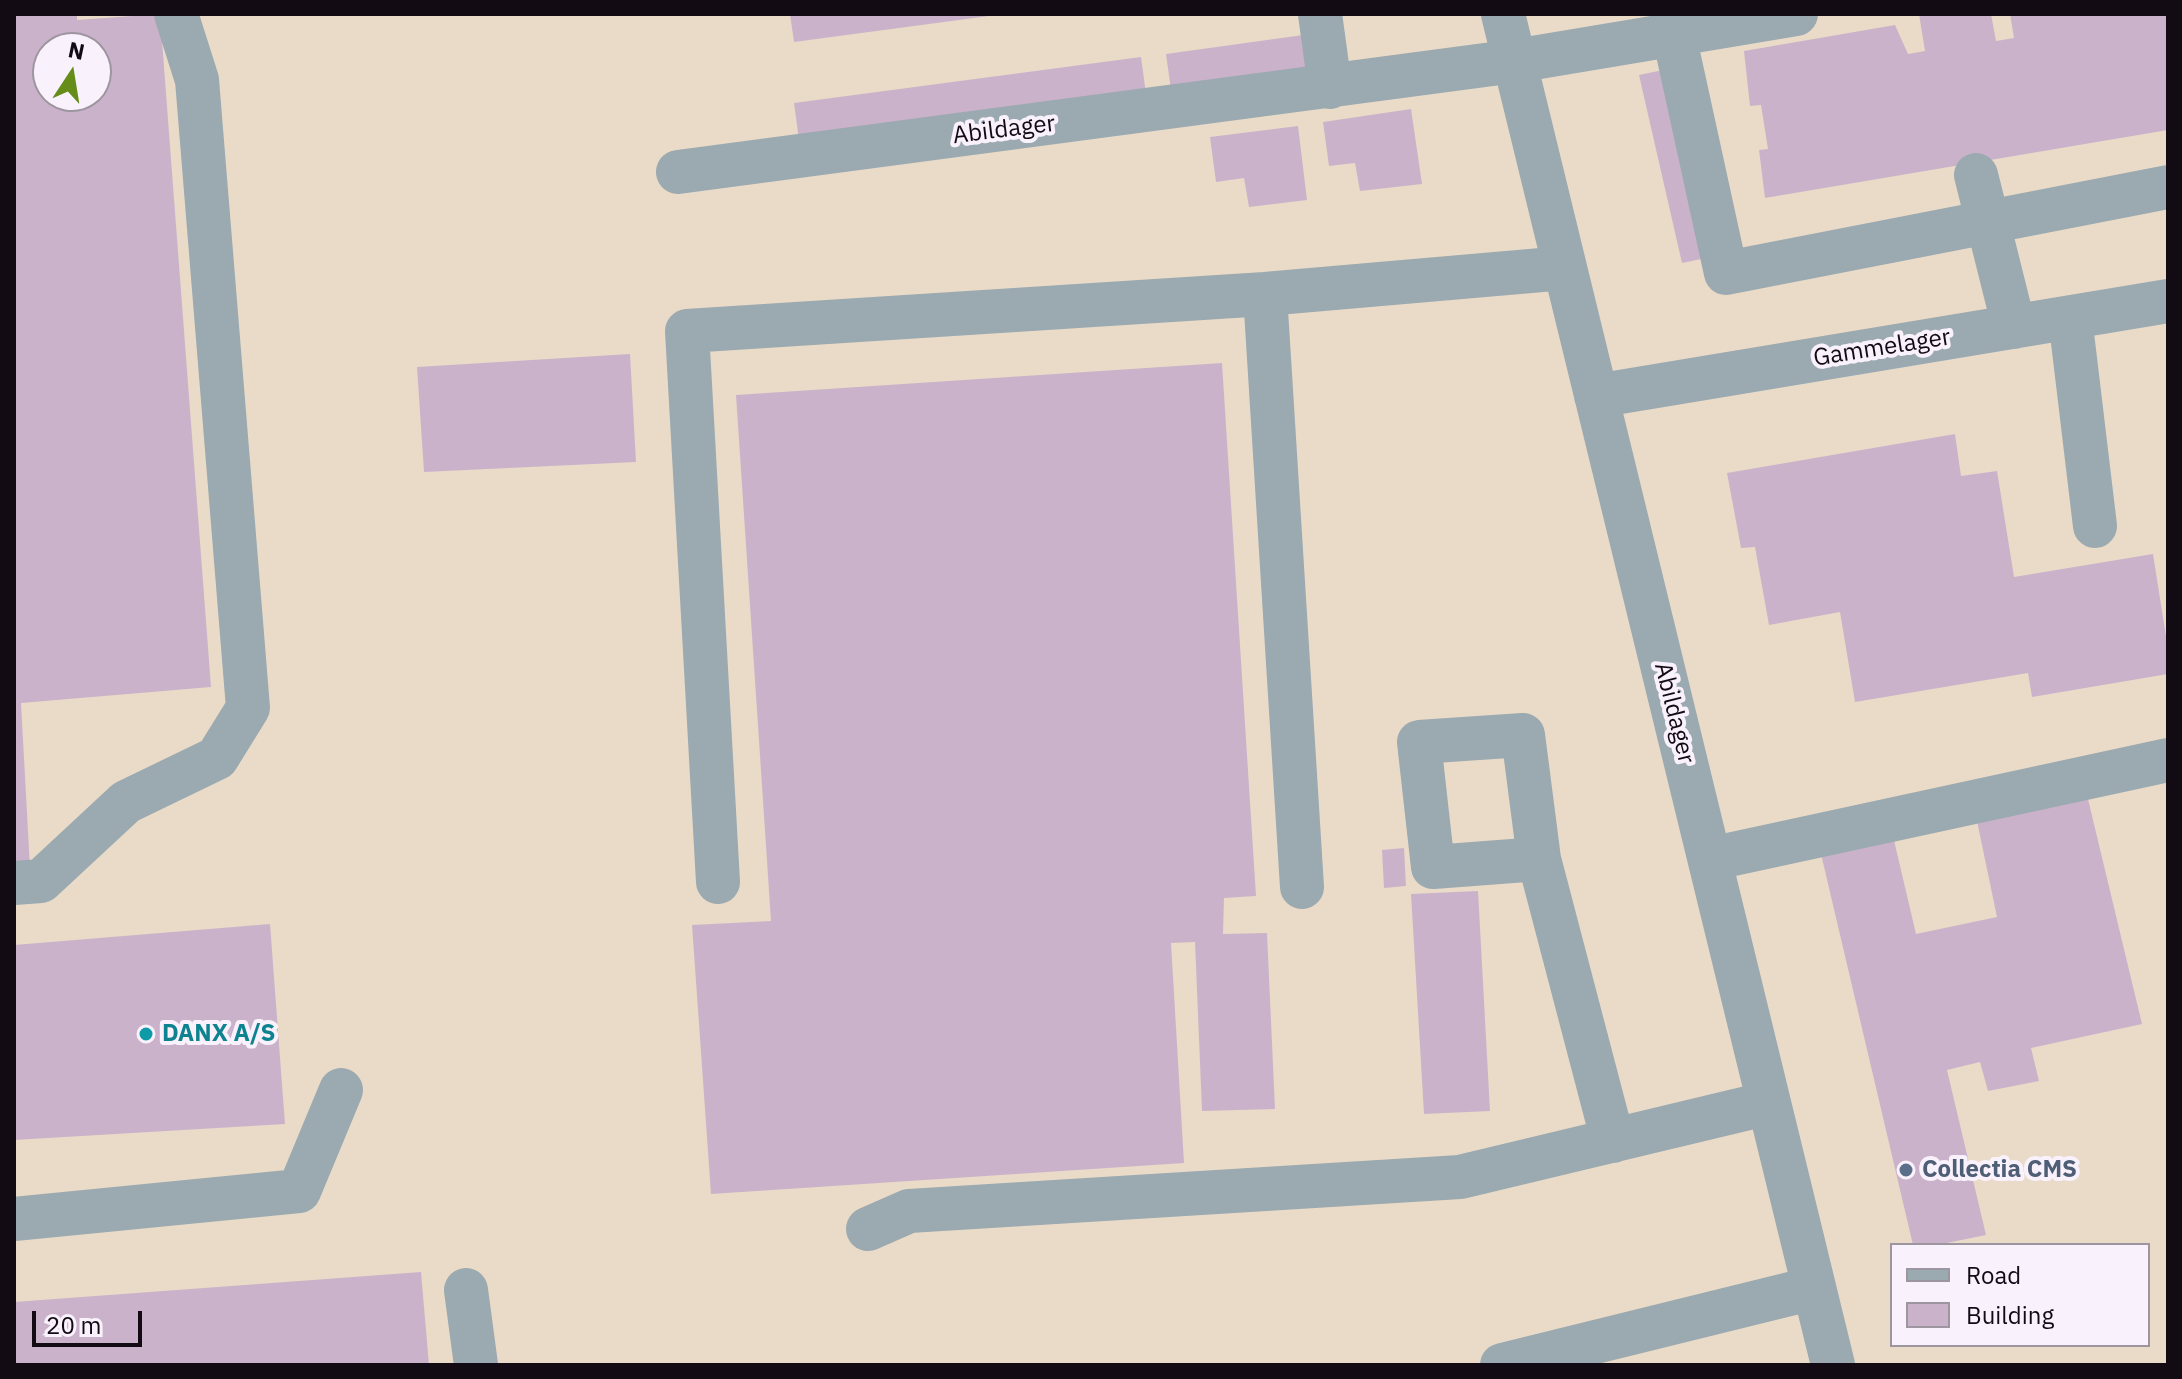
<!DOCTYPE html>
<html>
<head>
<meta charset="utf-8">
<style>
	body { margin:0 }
	#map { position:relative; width:2182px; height:1379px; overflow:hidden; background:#f3dffa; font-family:"IBM Plex Sans",sans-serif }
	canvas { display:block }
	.frame { position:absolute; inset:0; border:16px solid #120b14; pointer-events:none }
	.legend { position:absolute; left:1890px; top:1243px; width:260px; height:104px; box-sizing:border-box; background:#f9f1fc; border:2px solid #9d959f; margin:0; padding:10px 14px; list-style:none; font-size:24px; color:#120b14 }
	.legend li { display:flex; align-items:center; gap:16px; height:40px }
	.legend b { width:40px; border:2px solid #9d959f }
	.north { position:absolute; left:32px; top:32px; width:80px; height:80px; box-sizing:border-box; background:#f9f1fc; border:2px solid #9d959f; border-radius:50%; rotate:12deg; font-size:22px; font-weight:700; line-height:32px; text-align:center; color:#120b14 }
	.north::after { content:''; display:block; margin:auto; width:28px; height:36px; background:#668d1a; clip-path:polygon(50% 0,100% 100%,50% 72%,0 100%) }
	.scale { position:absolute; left:32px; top:1311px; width:110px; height:36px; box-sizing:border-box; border:4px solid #120b14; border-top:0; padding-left:10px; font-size:24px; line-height:28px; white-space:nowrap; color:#120b14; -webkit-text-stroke:6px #f9f1fc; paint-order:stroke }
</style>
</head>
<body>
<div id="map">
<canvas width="2182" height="1379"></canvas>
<div class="frame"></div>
<ul class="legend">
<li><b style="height:10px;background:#9ba9b0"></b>Road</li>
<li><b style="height:22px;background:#cab3ca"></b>Building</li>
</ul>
<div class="north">N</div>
<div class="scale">20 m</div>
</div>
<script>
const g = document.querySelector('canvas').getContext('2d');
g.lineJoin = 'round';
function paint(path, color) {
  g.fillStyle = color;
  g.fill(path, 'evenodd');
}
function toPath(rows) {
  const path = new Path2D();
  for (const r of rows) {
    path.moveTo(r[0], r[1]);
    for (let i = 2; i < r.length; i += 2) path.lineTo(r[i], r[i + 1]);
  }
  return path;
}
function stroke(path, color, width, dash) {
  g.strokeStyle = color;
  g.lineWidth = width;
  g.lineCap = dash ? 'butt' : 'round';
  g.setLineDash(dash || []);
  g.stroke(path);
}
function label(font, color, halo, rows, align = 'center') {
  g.font = font + ' "IBM Plex Sans",sans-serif';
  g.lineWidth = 8;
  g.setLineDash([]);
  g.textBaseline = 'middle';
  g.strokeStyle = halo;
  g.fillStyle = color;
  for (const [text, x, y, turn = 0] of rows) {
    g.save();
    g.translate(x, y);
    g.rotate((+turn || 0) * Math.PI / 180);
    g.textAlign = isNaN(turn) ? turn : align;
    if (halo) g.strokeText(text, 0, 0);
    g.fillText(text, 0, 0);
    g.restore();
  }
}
const industrial = toPath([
	[14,14,2168,14,2168,1365,14,1365],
	[48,48,96,48,96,96,48,96],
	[1892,1245,2148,1245,2148,1345,1892,1345]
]);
const building = toPath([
	[14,14,77,14,77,20,160,14,211,687,21,703,30,868,14,869],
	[48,48,96,48,96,96,48,96],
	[790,14,989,14,989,16,794,42],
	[1919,14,1991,14,1996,41,2014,38,2010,14,2168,14,2168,130,1765,198,1759,150,1768,149,1761,105,1750,106,1744,51,1895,25,1908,54,1925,51],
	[1303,35,1308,71,1171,90,1166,54],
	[1141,57,1146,94,799,140,794,103],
	[1668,69,1711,257,1682,263,1639,75],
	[1411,109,1422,184,1360,191,1355,163,1329,166,1323,122],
	[1298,126,1307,200,1249,207,1244,178,1216,182,1210,137],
	[630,354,636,462,424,472,417,367],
	[1222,363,1256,896,1224,898,1223,934,1267,933,1275,1109,1202,1111,1195,942,1171,943,1184,1163,711,1194,692,925,771,921,736,395],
	[1955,434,1961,476,1997,471,2014,577,2153,554,2168,649,2168,674,2032,697,2028,673,1855,702,1840,612,1769,625,1755,547,1741,548,1727,473],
	[2087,795,2142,1024,2031,1048,2039,1081,1988,1091,1980,1062,1947,1070,1986,1235,1937,1245,1913,1245,1821,854,1893,836,1916,934,1997,917,1977,821],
	[1404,848,1406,886,1384,888,1382,850],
	[1478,891,1490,1111,1424,1114,1411,894],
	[270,924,285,1124,14,1140,14,945],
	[421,1272,429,1365,14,1365,14,1302]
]);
const minor = toPath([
	[1320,14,1330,87],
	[1503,14,1833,1365],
	[1674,35,1726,273,2168,187],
	[678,172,1515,61,1796,14],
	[1976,175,2014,327],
	[2070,317,2095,526],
	[1596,396,2168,301],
	[1539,859,1433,867,1419,742,1523,735,1539,859,1613,1141],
	[1710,859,2168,760],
	[718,882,687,331,1265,294],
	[14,883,41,881,126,802,217,758,248,708,197,80,176,14],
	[1302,887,1265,294,1565,268],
	[14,1219,299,1191,341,1090],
	[868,1229,909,1211,1460,1177,1769,1103],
	[466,1290,476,1365],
	[1502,1365,1814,1288]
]);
const markers = [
	[146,1034,8,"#0f9aa8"],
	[1906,1170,8,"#5c6f8a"]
];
const streetNames = [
	["Abildager",1004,130,-7],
	["Gammelager",1882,348,-9],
	["Abildager",1674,713,76]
];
const cultureNames = [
	["DANX A/S",162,1034]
];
const serviceNames = [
	["Collectia CMS",1922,1170]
];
paint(industrial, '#e9dbc8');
paint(building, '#cab3ca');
stroke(minor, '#9ba9b0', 44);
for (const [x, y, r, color] of markers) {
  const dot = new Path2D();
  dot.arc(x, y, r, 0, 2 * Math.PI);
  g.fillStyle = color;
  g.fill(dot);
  stroke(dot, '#f9f1fc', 3);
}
label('24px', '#120b14', '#f9f1fc', streetNames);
label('bold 24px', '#0d838f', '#f9f1fc', cultureNames, 'left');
label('bold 24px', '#4e5e75', '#f9f1fc', serviceNames, 'left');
</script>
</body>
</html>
